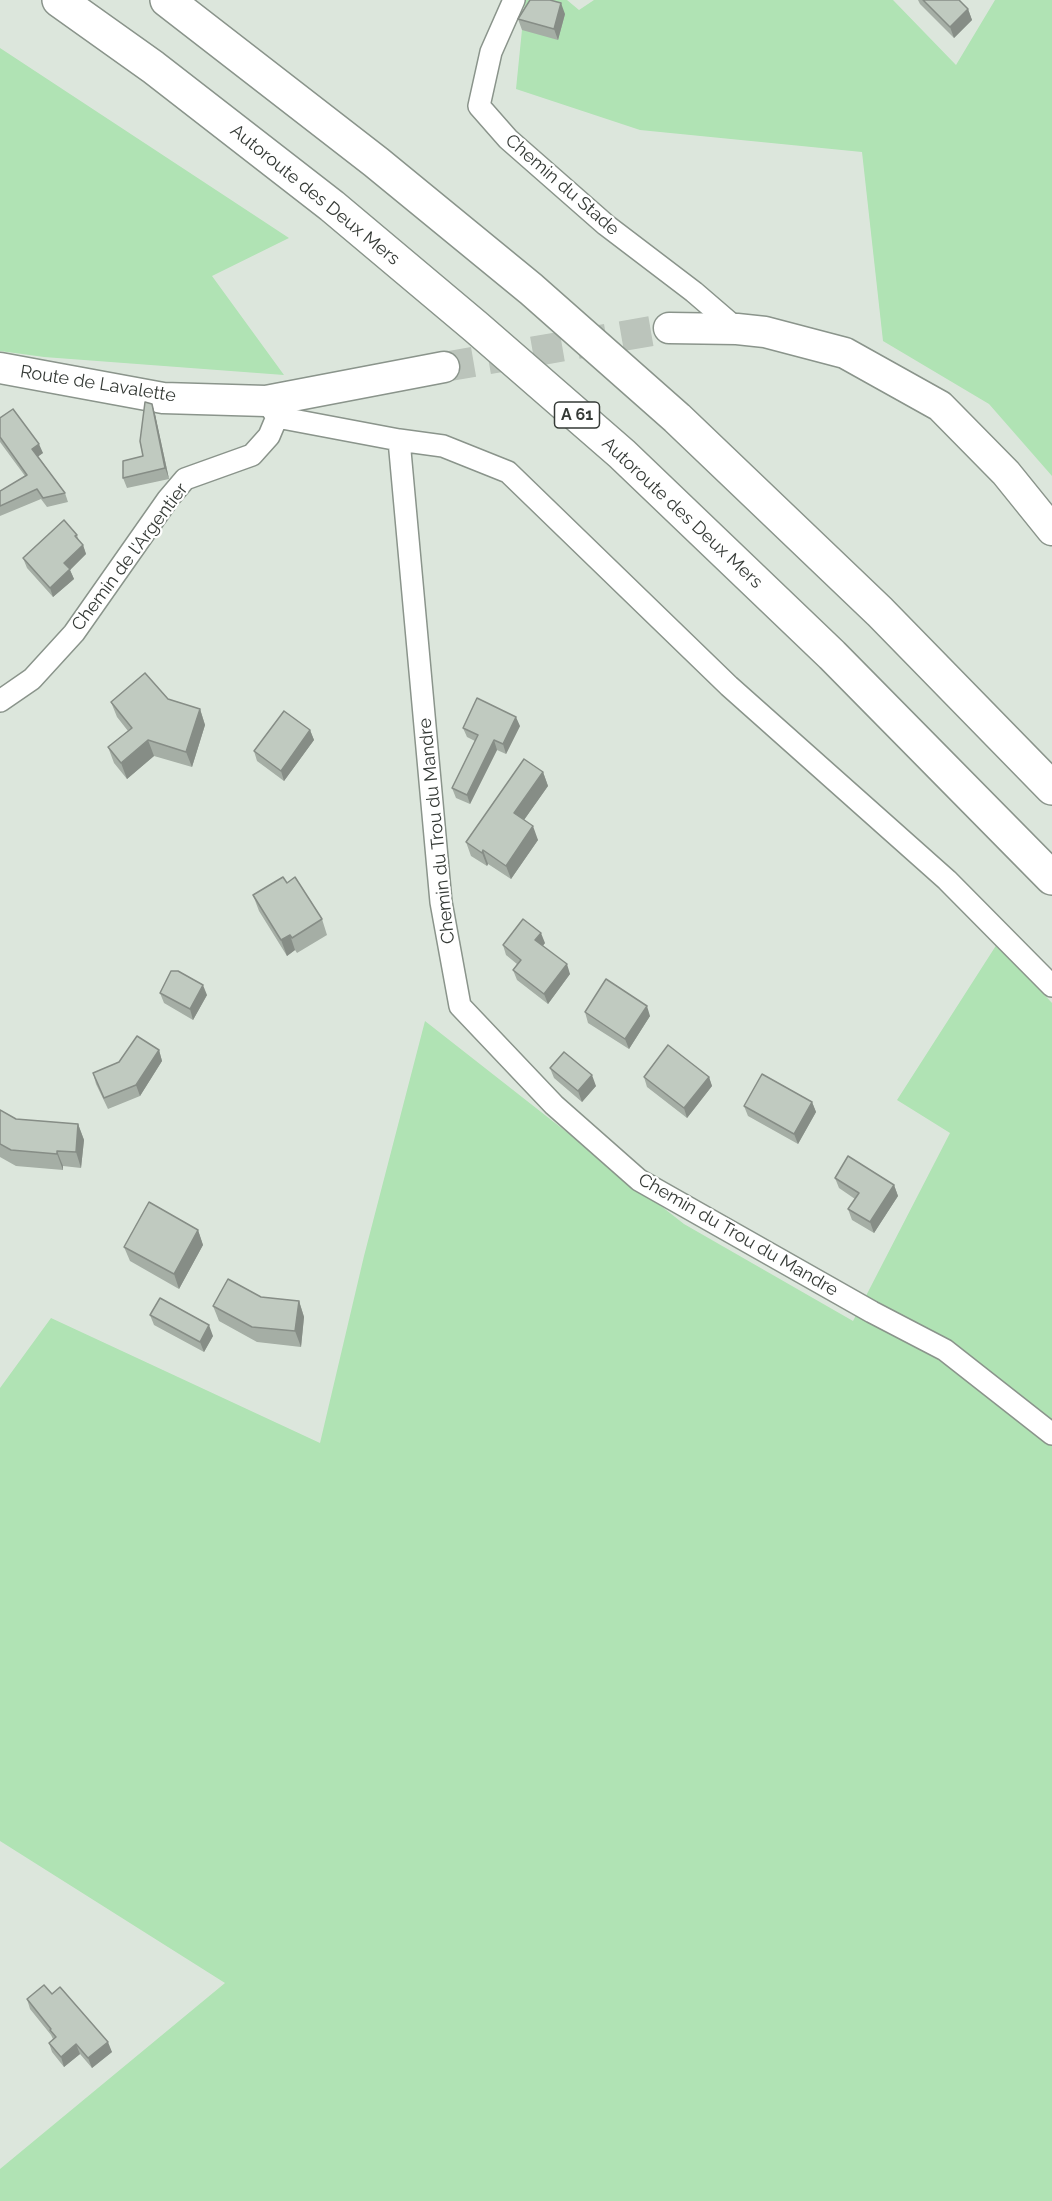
<!DOCTYPE html>
<html>
<head>
<meta charset="utf-8">
<style>
	body { margin:0 }
	canvas { display:block; background:#dce6dc }
</style>
</head>
<body>
<canvas width="1052" height="2201"></canvas>
<script>
const g = document.querySelector('canvas').getContext('2d');
g.lineJoin = 'round';
function paint(path, color) {
  g.fillStyle = color;
  g.fill(path, 'evenodd');
}
function toPath(rows) {
  const path = new Path2D();
  for (const r of rows) {
    path.moveTo(r[0], r[1]);
    for (let i = 2; i < r.length; i += 2) path.lineTo(r[i], r[i + 1]);
  }
  return path;
}
function stroke(path, color, width, dash) {
  g.strokeStyle = color;
  g.lineWidth = width;
  g.lineCap = dash ? 'butt' : 'round';
  g.setLineDash(dash || []);
  g.stroke(path);
}
function label(font, color, halo, rows, align = 'center') {
  g.font = font + ' Raleway,sans-serif';
  g.lineWidth = 4.5;
  g.setLineDash([]);
  g.textBaseline = 'middle';
  g.strokeStyle = halo;
  g.fillStyle = color;
  for (const [text, x, y, turn = 0] of rows) {
    g.save();
    g.translate(x, y);
    g.rotate((+turn || 0) * Math.PI / 180);
    g.textAlign = isNaN(turn) ? turn : align;
    if (halo) g.strokeText(text, 0, 0);
    g.fillText(text, 0, 0);
    g.restore();
  }
}
const green = toPath([
	[525,0,567,0,579,10,594,0,893,0,956,65,995,0,1052,0,1052,476,989,404,883,341,862,152,640,130,516,89],
	[0,48,289,238,212,276,284,375,44,357,0,351],
	[997,944,1052,1003,1052,2201,0,2201,0,2169,225,1983,0,1841,0,1388,51,1318,320,1443,364,1256,425,1021,684,1224,853,1321,950,1133,897,1100]
]);
const secondaryTunnel = toPath([
	[444,367,669,328]
]);
const minor = toPath([
	[514,0,491,52,479,106,508,139,606,225,694,292,737,329],
	[277,417,399,440,441,902,460,1006,554,1105,639,1180,872,1312,945,1350,1052,1434],
	[399,440,443,446,508,472,729,686,947,880,1052,986],
	[0,701,32,679,74,633,168,499,185,479,252,455,269,436,277,417,269,405]
]);
const secondary = toPath([
	[669,328,737,329,765,332,845,353,940,406,1006,473,1052,530],
	[0,368,163,398,266,401,444,367]
]);
const motorway = toPath([
	[59,0,153,67,332,206,476,327,622,454,832,655,1052,878],
	[167,0,376,162,531,289,677,418,880,612,1052,788]
]);
const wall = toPath([
	[918,0,959,0,968,9,972,20,954,38,920,4],
	[565,14,558,40,522,30,518,19],
	[152,404,155,414,169,479,127,488,123,478,143,456],
	[0,418,43,453,38,456,65,493,68,502,47,507,41,499,0,516,0,491,25,476,0,442],
	[77,535,79,541,83,545,86,554,70,570,74,579,53,597,27,568,23,558],
	[168,699,200,709,205,725,192,767,154,756,127,779,114,763,108,747,128,731,117,717,111,702],
	[520,726,506,754,497,750,470,804,456,798,452,788,475,741,467,737,463,728],
	[310,730,314,740,284,781,257,761,254,751],
	[543,772,548,786,524,820,538,840,511,879,488,864,487,866,471,856,466,842],
	[287,883,322,919,327,935,297,953,295,950,287,956,259,911,253,895],
	[545,943,543,946,570,974,548,1004,517,980,513,970,517,964,506,955,503,945],
	[160,993,207,995,193,1020,164,1003],
	[585,1012,650,1016,629,1049,588,1023],
	[159,1050,162,1061,140,1096,108,1109,96,1084,93,1073],
	[550,1068,596,1086,582,1102,554,1078],
	[644,1077,709,1077,712,1086,687,1118,647,1087],
	[812,1102,816,1112,798,1144,748,1116,744,1106],
	[0,1110,16,1119,78,1124,84,1140,81,1168,63,1166,63,1170,16,1166,0,1157],
	[835,1178,894,1185,898,1196,874,1233,852,1220,848,1209,855,1199,839,1188],
	[198,1230,203,1245,179,1289,130,1261,124,1247],
	[261,1297,299,1301,304,1317,301,1347,257,1342,219,1321,213,1306],
	[150,1315,213,1336,204,1352,154,1325],
	[52,1994,112,2052,92,2068,80,2054,64,2067,52,2052,49,2043,53,2039,51,2035,30,2009,27,1999]
]);
const shadedWall = toPath([
	[561,3,565,14,558,40,554,29],
	[968,9,972,20,954,38,950,27],
	[152,404,155,414,169,479,165,468],
	[39,444,43,453,36,458,32,449],
	[83,545,86,554,70,570,74,579,53,597,50,588,64,563],
	[200,709,205,725,192,767,186,752],
	[516,717,520,726,506,754,503,744],
	[310,730,314,740,284,781,281,771],
	[148,740,154,756,127,779,121,763],
	[494,740,497,750,470,804,467,795],
	[543,772,548,786,519,827,514,813],
	[533,826,538,840,511,879,506,866],
	[483,850,488,864,487,866,482,853],
	[541,933,545,943,539,950,535,940],
	[290,935,295,950,287,956,281,940],
	[567,964,570,974,548,1004,544,994],
	[203,985,207,995,193,1020,190,1009],
	[647,1006,650,1016,629,1049,625,1039],
	[159,1050,162,1061,140,1096,136,1085],
	[592,1075,596,1086,582,1102,578,1091],
	[709,1077,712,1086,687,1118,684,1108],
	[812,1102,816,1112,798,1144,794,1134],
	[78,1124,84,1140,81,1168,76,1152],
	[57,1151,63,1166,63,1170,57,1154],
	[894,1185,898,1196,874,1233,870,1222],
	[198,1230,203,1245,179,1289,174,1274],
	[299,1301,304,1317,301,1347,295,1331],
	[209,1325,213,1336,204,1352,200,1342],
	[108,2042,112,2052,92,2068,88,2058],
	[76,2044,80,2054,64,2067,61,2057]
]);
const building = toPath([
	[530,0,550,0,561,3,554,29,518,19,530,0],
	[923,0,959,0,968,9,950,27,923,0],
	[145,402,152,404,165,468,123,478,123,461,143,456,140,441,145,402],
	[13,409,39,444,32,449,65,493,43,498,37,489,0,506,0,491,27,475,0,437,0,418,13,409],
	[64,520,77,535,75,536,83,545,64,563,70,569,50,588,23,558,64,520],
	[145,673,168,699,200,709,186,752,148,740,121,763,108,747,132,728,111,702,145,673],
	[477,698,516,717,503,744,494,740,467,795,452,788,478,735,463,728,477,698],
	[284,711,310,730,281,771,254,751,284,711],
	[524,759,543,772,514,813,533,826,506,866,483,850,482,853,466,842,524,759],
	[283,877,287,883,295,877,322,919,292,938,290,935,281,940,253,895,283,877],
	[523,919,541,933,535,940,567,964,544,994,513,970,521,960,503,945,523,919],
	[171,971,178,971,203,985,190,1009,160,993,171,971],
	[606,979,647,1006,625,1039,585,1012,606,979],
	[137,1036,159,1050,136,1085,104,1098,93,1073,119,1062,137,1036],
	[668,1045,709,1077,684,1108,644,1077,668,1045],
	[564,1052,592,1075,578,1091,550,1068,564,1052],
	[762,1074,812,1102,794,1134,744,1106,762,1074],
	[0,1110,16,1119,78,1124,76,1152,57,1151,57,1154,11,1150,0,1144,0,1110],
	[848,1156,894,1185,870,1222,848,1209,859,1193,835,1178,848,1156],
	[149,1202,198,1230,174,1274,124,1247,149,1202],
	[228,1279,261,1297,299,1301,295,1331,252,1327,213,1306,228,1279],
	[160,1298,209,1325,200,1342,150,1315,160,1298],
	[44,1985,52,1994,60,1987,108,2042,88,2058,76,2044,61,2057,49,2043,56,2037,50,2030,51,2029,27,1999,44,1985]
]);
const shields = [
	[577,415,45]
];
const shieldNames = [
	["A 61",577,415]
];
const streetNames = [
	["Chemin du Stade",562,185,41],
	["Autoroute des Deux Mers",315,195,39],
	["Route de Lavalette",98,384,9],
	["Autoroute des Deux Mers",682,513,43],
	["Chemin de l'Argentier",130,557,-53],
	["Chemin du Trou du Mandre",437,831,-96],
	["Chemin du Trou du Mandre",738,1235,30]
];
paint(green, '#b0e3b4');
stroke(secondaryTunnel, '#bbc4bb', 30, [30, 15]);
stroke(minor, '#8a948b', 24);
stroke(secondary, '#8a948b', 33);
stroke(motorway, '#8a948b', 36);
stroke(minor, '#fff', 21);
stroke(secondary, '#fff', 30);
stroke(motorway, '#fff', 33);
paint(wall, '#a5aea5');
paint(shadedWall, '#868d86');
paint(building, '#c0cac0');
stroke(building, '#868d86', 1.5);
for (const [x, y, w] of shields) {
  const box = new Path2D();
  box.roundRect(x - w / 2, y - 13, w, 26, 4.5);
  g.fillStyle = '#fff';
  g.fill(box);
  stroke(box, '#353a36', 1.5);
}
label('bold 16px', '#353a36', null, shieldNames);
label('18px', '#353a36', '#fff', streetNames);
</script>
</body>
</html>
